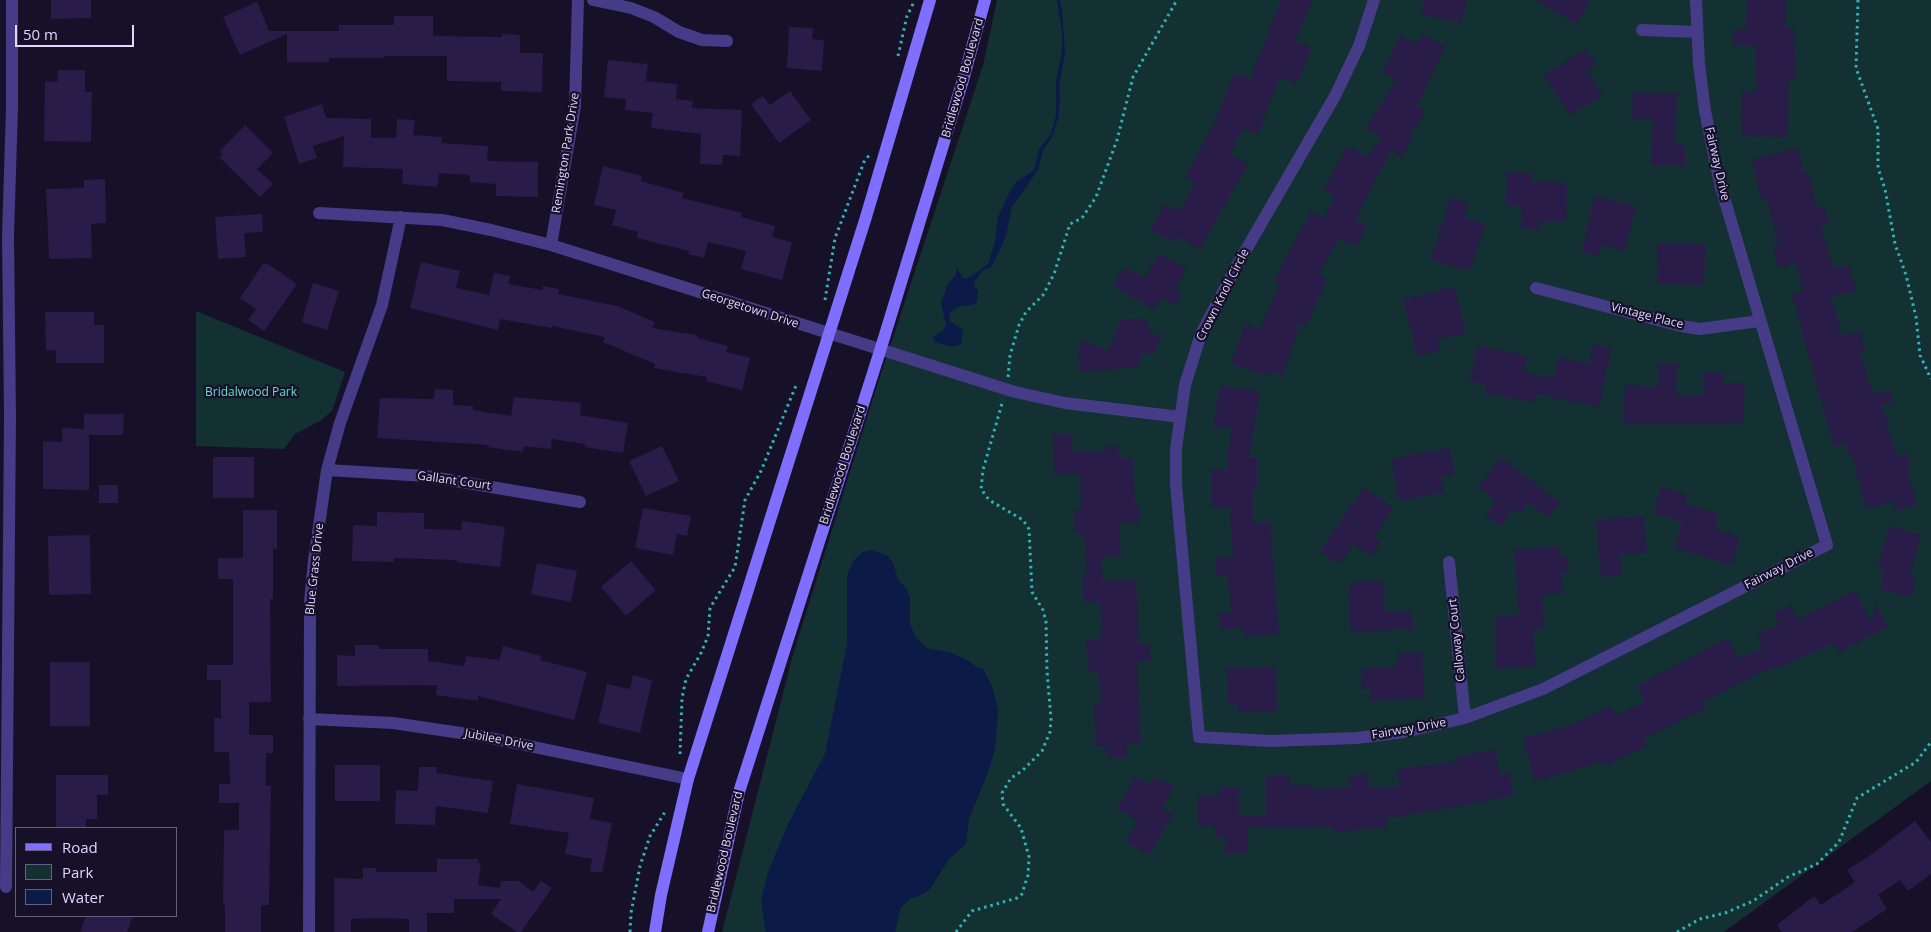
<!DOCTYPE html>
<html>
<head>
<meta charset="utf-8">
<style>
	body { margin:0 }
	#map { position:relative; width:1931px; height:932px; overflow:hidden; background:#161028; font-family:"Open Sans",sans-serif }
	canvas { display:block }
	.legend { position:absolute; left:15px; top:827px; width:162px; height:90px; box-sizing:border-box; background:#161028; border:1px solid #66607e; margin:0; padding:6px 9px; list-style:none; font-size:15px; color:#dfd7ff }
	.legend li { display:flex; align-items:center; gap:10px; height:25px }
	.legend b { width:25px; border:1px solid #66607e }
	.scale { position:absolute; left:15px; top:25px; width:119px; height:22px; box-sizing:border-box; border:2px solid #dfd7ff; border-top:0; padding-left:6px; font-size:15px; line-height:18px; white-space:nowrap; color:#dfd7ff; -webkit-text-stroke:4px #161028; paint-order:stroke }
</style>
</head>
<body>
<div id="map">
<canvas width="1931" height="932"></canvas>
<ul class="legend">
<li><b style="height:6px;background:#806efe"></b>Road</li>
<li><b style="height:14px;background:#133032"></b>Park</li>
<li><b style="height:14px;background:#0b1a46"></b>Water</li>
</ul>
<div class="scale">50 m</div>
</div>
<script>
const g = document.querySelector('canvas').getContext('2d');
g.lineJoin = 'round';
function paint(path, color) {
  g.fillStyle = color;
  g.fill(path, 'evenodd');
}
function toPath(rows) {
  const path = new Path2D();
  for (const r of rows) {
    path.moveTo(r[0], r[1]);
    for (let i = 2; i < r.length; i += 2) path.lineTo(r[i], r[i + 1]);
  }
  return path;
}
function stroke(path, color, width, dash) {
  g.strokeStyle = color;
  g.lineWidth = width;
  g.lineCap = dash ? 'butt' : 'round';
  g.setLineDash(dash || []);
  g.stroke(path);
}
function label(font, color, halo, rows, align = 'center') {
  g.font = font + ' "Open Sans",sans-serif';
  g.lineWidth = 4.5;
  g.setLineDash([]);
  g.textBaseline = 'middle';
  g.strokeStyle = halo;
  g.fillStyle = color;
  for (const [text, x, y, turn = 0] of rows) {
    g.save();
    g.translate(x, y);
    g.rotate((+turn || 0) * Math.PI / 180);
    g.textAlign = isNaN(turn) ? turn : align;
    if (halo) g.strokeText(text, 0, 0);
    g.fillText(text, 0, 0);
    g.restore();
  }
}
const green = toPath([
	[997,0,1931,0,1931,781,1724,932,722,932,792,658,874,395,983,65],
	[196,311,345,372,332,411,320,421,295,434,284,449,196,446]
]);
const water = toPath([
	[1057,0,1060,0,1062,10,1065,53,1059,87,1060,101,1058,118,1052,137,1043,151,1038,170,1012,207,1006,236,992,266,982,271,975,281,974,287,978,290,977,301,975,304,958,307,949,313,950,321,963,330,961,344,952,347,935,342,933,337,943,330,946,325,941,303,948,284,955,276,957,268,963,278,967,279,988,264,995,242,998,217,1008,195,1016,182,1034,170,1039,149,1051,134,1056,116,1056,81,1062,52,1062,31],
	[871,550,888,556,893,563,898,579,907,590,910,599,910,625,917,639,927,648,952,653,969,661,976,667,983,668,993,689,998,711,995,749,986,778,969,818,966,844,949,859,930,889,921,895,910,899,901,907,895,932,766,932,761,901,768,872,788,824,825,754,847,644,847,576,853,561,863,552]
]);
const building = toPath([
	[51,0,91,0,91,18,51,19],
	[1281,0,1313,0,1295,41,1311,48,1297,84,1280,77,1258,134,1243,129,1230,154,1248,164,1200,249,1177,236,1173,242,1150,230,1164,204,1179,212,1195,183,1185,177,1213,126,1234,73,1250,79],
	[1424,0,1467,0,1461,23,1421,14],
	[1535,0,1590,0,1576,24],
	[1747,0,1786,0,1785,27,1794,27,1796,77,1789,77,1788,137,1741,136,1742,91,1757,91,1755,46,1734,46,1733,29,1746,29],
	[257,2,269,31,339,31,339,25,394,25,394,16,433,16,433,36,502,37,502,34,520,35,520,53,543,53,542,92,501,91,501,82,447,81,447,56,384,56,384,58,329,58,329,62,287,62,287,34,240,55,223,17],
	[789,27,813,28,812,39,824,40,822,71,787,68],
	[1422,34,1445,46,1417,106,1425,111,1410,136,1413,138,1401,157,1391,150,1355,220,1367,227,1356,247,1339,238,1318,275,1327,279,1306,326,1300,323,1283,375,1270,371,1268,376,1231,364,1245,324,1260,329,1280,284,1274,281,1311,211,1324,218,1335,196,1324,190,1347,146,1368,157,1381,137,1366,128,1397,79,1383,73,1400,36,1417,44],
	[1586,49,1596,65,1587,71,1603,95,1570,115,1544,75],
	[608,60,648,64,646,81,677,84,676,99,693,101,692,108,742,110,740,156,723,155,722,165,700,164,701,134,651,128,653,113,625,110,626,99,604,97],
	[58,70,85,70,85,92,92,92,91,142,44,141,45,81,57,82],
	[790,91,811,120,779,143,751,104,763,96,770,105],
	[1633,92,1677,94,1675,146,1685,146,1685,166,1651,165,1653,119,1632,119],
	[322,104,326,118,371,119,371,138,396,138,397,119,415,120,413,135,442,137,441,143,488,146,487,161,538,162,538,197,496,196,496,184,470,182,470,175,439,173,437,187,402,184,403,169,343,167,344,136,313,146,317,158,299,164,284,117],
	[245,125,273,153,257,169,273,184,260,197,219,157,223,154,220,151],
	[1798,148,1803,172,1808,171,1817,208,1824,206,1829,223,1821,225,1833,269,1849,265,1856,290,1831,297,1842,336,1860,331,1865,351,1860,352,1872,394,1889,390,1893,402,1882,405,1896,456,1907,453,1911,469,1907,470,1917,505,1893,511,1896,501,1866,509,1851,452,1847,453,1845,443,1834,447,1792,295,1803,291,1796,263,1779,268,1773,247,1779,246,1766,197,1761,199,1752,159],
	[603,166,642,176,641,181,684,193,682,198,742,213,741,217,775,226,772,237,792,242,782,280,741,269,746,251,708,242,704,258,688,254,689,251,637,238,638,232,612,225,616,210,594,205],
	[1507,172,1532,173,1532,182,1567,183,1566,222,1541,221,1540,230,1521,230,1522,206,1506,206],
	[105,179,106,223,91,224,92,258,49,259,46,189,84,188,84,180],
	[1595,196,1636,206,1625,251,1601,245,1599,256,1582,252],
	[1450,198,1469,203,1465,218,1485,224,1470,271,1431,260],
	[262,214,263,232,244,233,246,257,218,259,215,217],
	[1658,243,1705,244,1704,285,1657,284],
	[1159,253,1187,269,1175,289,1182,292,1174,306,1161,298,1154,309,1113,286,1125,267,1145,278],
	[421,262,460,271,456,288,489,295,494,273,510,276,508,284,542,290,543,286,559,289,558,294,617,306,655,322,652,328,697,335,697,338,728,346,726,352,750,358,742,390,706,381,707,377,654,368,655,364,603,342,605,337,552,326,552,328,500,319,498,330,410,308],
	[263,264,268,264,297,284,264,331,248,320,256,309,240,298],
	[313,283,339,291,327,330,302,322],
	[1454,287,1466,333,1437,339,1440,350,1417,356,1403,300],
	[45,312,94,312,94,325,104,325,104,363,56,363,56,350,46,350],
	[1148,319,1149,332,1161,337,1154,353,1143,353,1137,367,1080,372,1078,352,1083,340,1108,351,1121,320],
	[1593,345,1611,348,1599,407,1536,394,1534,402,1484,393,1486,384,1470,381,1477,346,1527,356,1524,372,1554,378,1558,357,1589,364],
	[1659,363,1677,364,1676,396,1703,396,1704,372,1724,373,1723,383,1745,383,1743,424,1623,423,1625,385,1658,387],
	[1220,385,1260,392,1249,458,1257,458,1257,490,1253,490,1253,523,1270,522,1279,633,1244,637,1243,627,1221,630,1219,613,1232,612,1227,575,1216,576,1215,558,1233,557,1230,507,1211,507,1211,469,1228,469,1228,450,1232,429,1213,426],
	[435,389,453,390,453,405,473,406,473,410,511,416,514,397,581,403,580,415,628,423,623,453,585,447,585,444,552,439,551,449,524,446,523,452,488,447,489,445,377,438,380,398,434,399],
	[84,414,124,414,123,435,89,435,89,490,43,489,43,441,62,442,62,428,84,429],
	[1053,434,1072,434,1073,451,1104,451,1104,447,1118,446,1119,458,1133,458,1135,506,1139,506,1140,522,1119,523,1121,556,1101,557,1103,581,1136,579,1139,644,1149,643,1151,661,1137,662,1141,743,1126,743,1127,757,1107,758,1106,746,1096,747,1094,703,1101,703,1098,671,1089,671,1086,640,1102,638,1100,602,1084,603,1082,574,1087,574,1084,533,1075,533,1074,509,1081,509,1080,473,1055,475],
	[662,446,679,481,646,496,629,461],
	[1450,448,1455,474,1441,477,1444,492,1399,501,1391,459],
	[213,457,254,457,254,498,213,498],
	[1501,457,1560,503,1548,517,1529,503,1521,514,1514,508,1500,526,1485,515,1496,501,1480,489,1480,484],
	[99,485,118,485,118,503,99,503],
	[1661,487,1687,495,1685,504,1719,514,1715,530,1740,537,1732,565,1675,548,1682,522,1654,513],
	[1364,488,1393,508,1374,537,1381,542,1371,556,1353,544,1339,564,1320,551],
	[643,508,691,516,687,536,677,534,673,555,635,548],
	[243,510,277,510,277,549,273,549,273,599,270,599,271,702,249,702,249,735,273,735,273,753,266,753,266,786,271,786,269,905,261,905,261,932,225,932,225,905,223,905,224,830,239,830,239,803,219,803,219,784,230,784,229,752,214,752,214,718,221,718,221,680,207,680,207,665,233,665,233,579,218,579,218,558,243,558],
	[377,512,424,513,424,529,461,530,462,521,505,527,500,567,457,562,457,560,394,558,394,562,352,561,353,525,377,526],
	[1644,516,1647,552,1620,555,1622,575,1601,577,1596,520],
	[1889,526,1921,535,1910,577,1916,578,1911,597,1880,589,1885,571,1878,568],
	[90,535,91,594,49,595,48,536],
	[1559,546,1560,558,1567,557,1569,573,1561,573,1563,593,1542,595,1544,629,1533,630,1536,666,1496,669,1495,617,1519,614,1514,550],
	[631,561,656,590,626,616,601,587],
	[537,563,577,571,571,602,531,594],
	[1383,581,1385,612,1412,611,1413,629,1351,632,1349,583],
	[1855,591,1871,622,1876,603,1888,627,1839,652,1834,643,1773,670,1772,667,1703,702,1706,708,1644,739,1647,746,1603,766,1602,762,1535,781,1523,738,1572,725,1611,706,1616,716,1645,702,1637,686,1728,638,1739,659,1763,648,1757,634,1779,625,1774,613,1791,605,1797,620],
	[355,645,379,645,379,649,428,649,428,661,464,666,466,656,499,660,503,646,541,656,540,660,587,672,574,720,478,696,478,701,436,695,437,685,337,686,337,655,355,656],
	[1422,652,1425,698,1371,701,1370,688,1362,689,1361,669,1398,666,1397,653],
	[50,662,90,662,90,726,50,726],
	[1276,667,1277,711,1238,712,1238,705,1228,705,1227,668],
	[633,675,652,680,640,733,598,723,607,684,630,689],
	[1495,749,1500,774,1509,772,1514,795,1463,806,1386,818,1387,827,1334,832,1334,828,1248,828,1248,854,1225,854,1225,837,1215,837,1215,826,1197,826,1197,795,1220,795,1220,788,1239,788,1239,816,1266,816,1266,776,1290,776,1290,785,1313,785,1313,790,1350,787,1349,776,1368,774,1369,788,1400,786,1397,770,1458,761,1457,757],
	[335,765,380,765,380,801,335,801],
	[419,767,437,767,436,773,493,781,488,813,436,806,435,825,395,824,396,790,418,791],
	[56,775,108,775,108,795,97,795,97,819,86,819,86,828,56,828],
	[1135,776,1151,785,1155,777,1174,787,1162,808,1173,814,1150,855,1126,842,1138,821,1117,809],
	[517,784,594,798,590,819,612,823,602,873,590,871,592,859,565,854,569,833,510,824],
	[1915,821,1931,842,1931,874,1908,891,1900,880,1878,895,1887,909,1852,932,1782,932,1777,925,1814,896,1821,905,1855,882,1847,870,1868,857],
	[437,859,478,859,478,863,481,863,478,885,500,888,501,881,519,881,533,892,541,881,552,888,521,932,517,932,491,914,501,899,454,899,454,913,427,913,427,932,409,932,409,919,375,918,351,919,351,932,334,932,334,878,363,879,363,868,376,868,376,872,437,872],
	[86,916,133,916,127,932,80,932]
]);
const path = toPath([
	[1858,0,1856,68,1878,129,1878,168,1885,189,1895,244,1906,275,1916,317,1920,355,1931,379],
	[898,56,907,16,914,2],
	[825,300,835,238,864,162,870,154],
	[1008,377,1010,355,1019,325,1026,312,1043,295,1054,274,1070,224,1082,218,1096,197,1117,140,1133,77,1177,0],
	[680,754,682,698,686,679,701,653,708,636,710,608,735,567,745,500,761,471,797,383],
	[630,932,631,913,640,866,650,836,665,812],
	[956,932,972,911,1017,898,1022,894,1028,875,1029,857,1021,828,1003,804,1002,793,1011,778,1022,771,1042,751,1050,732,1051,719,1047,671,1046,622,1043,610,1032,592,1029,529,1023,520,989,500,981,489,983,470,1003,400],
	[1677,932,1700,919,1725,913,1753,901,1788,877,1817,864,1839,842,1857,798,1916,762,1931,742]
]);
const minor = toPath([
	[593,0,631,8,654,17,679,32,702,40,727,41],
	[1374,0,1359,46,1335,96,1236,267,1201,334,1185,385,1176,449,1176,485,1199,737,1271,741,1357,738,1404,732,1465,718,1543,689,1827,545,1720,184,1705,111,1699,64,1696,0],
	[1642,30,1697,32],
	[319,213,442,220,491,230,551,245,1015,392,1065,403,1180,417],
	[551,245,575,106,578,0],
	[1536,288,1681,326,1700,329,1759,321],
	[327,470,426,476,580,502],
	[1449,562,1465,718],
	[309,719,393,723,481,736,688,779],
	[6,887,10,416,8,235,12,108,12,0],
	[309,932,310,602,314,560,327,470,340,423,382,305,401,217]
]);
const secondary = toPath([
	[655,932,661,895,688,779,866,217,930,0],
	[708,932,739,792,880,351,963,80,985,0]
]);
const streetNames = [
	["Bridlewood Boulevard",963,78,-74],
	["Remington Park Drive",566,153,-81],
	["Fairway Drive",1717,164,77],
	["Crown Knoll Circle",1223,295,-63],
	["Georgetown Drive",750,309,18],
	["Vintage Place",1647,316,14],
	["Bridlewood Boulevard",843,465,-72],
	["Gallant Court",454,481,8],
	["Blue Grass Drive",315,569,-84],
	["Fairway Drive",1779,569,-27],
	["Calloway Court",1457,640,-96],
	["Fairway Drive",1409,729,-10],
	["Jubilee Drive",499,740,11],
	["Bridlewood Boulevard",725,852,-77]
];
const parkNames = [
	["Bridalwood Park",251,393]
];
paint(green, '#133032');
paint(water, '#0b1a46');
paint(building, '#291c49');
stroke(path, '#30b4b9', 3, [2.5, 4]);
stroke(minor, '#453b86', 12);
stroke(secondary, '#806efe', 12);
label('12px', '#dfd7ff', '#161028', streetNames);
label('12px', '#62e0cc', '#161028', parkNames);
</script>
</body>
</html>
